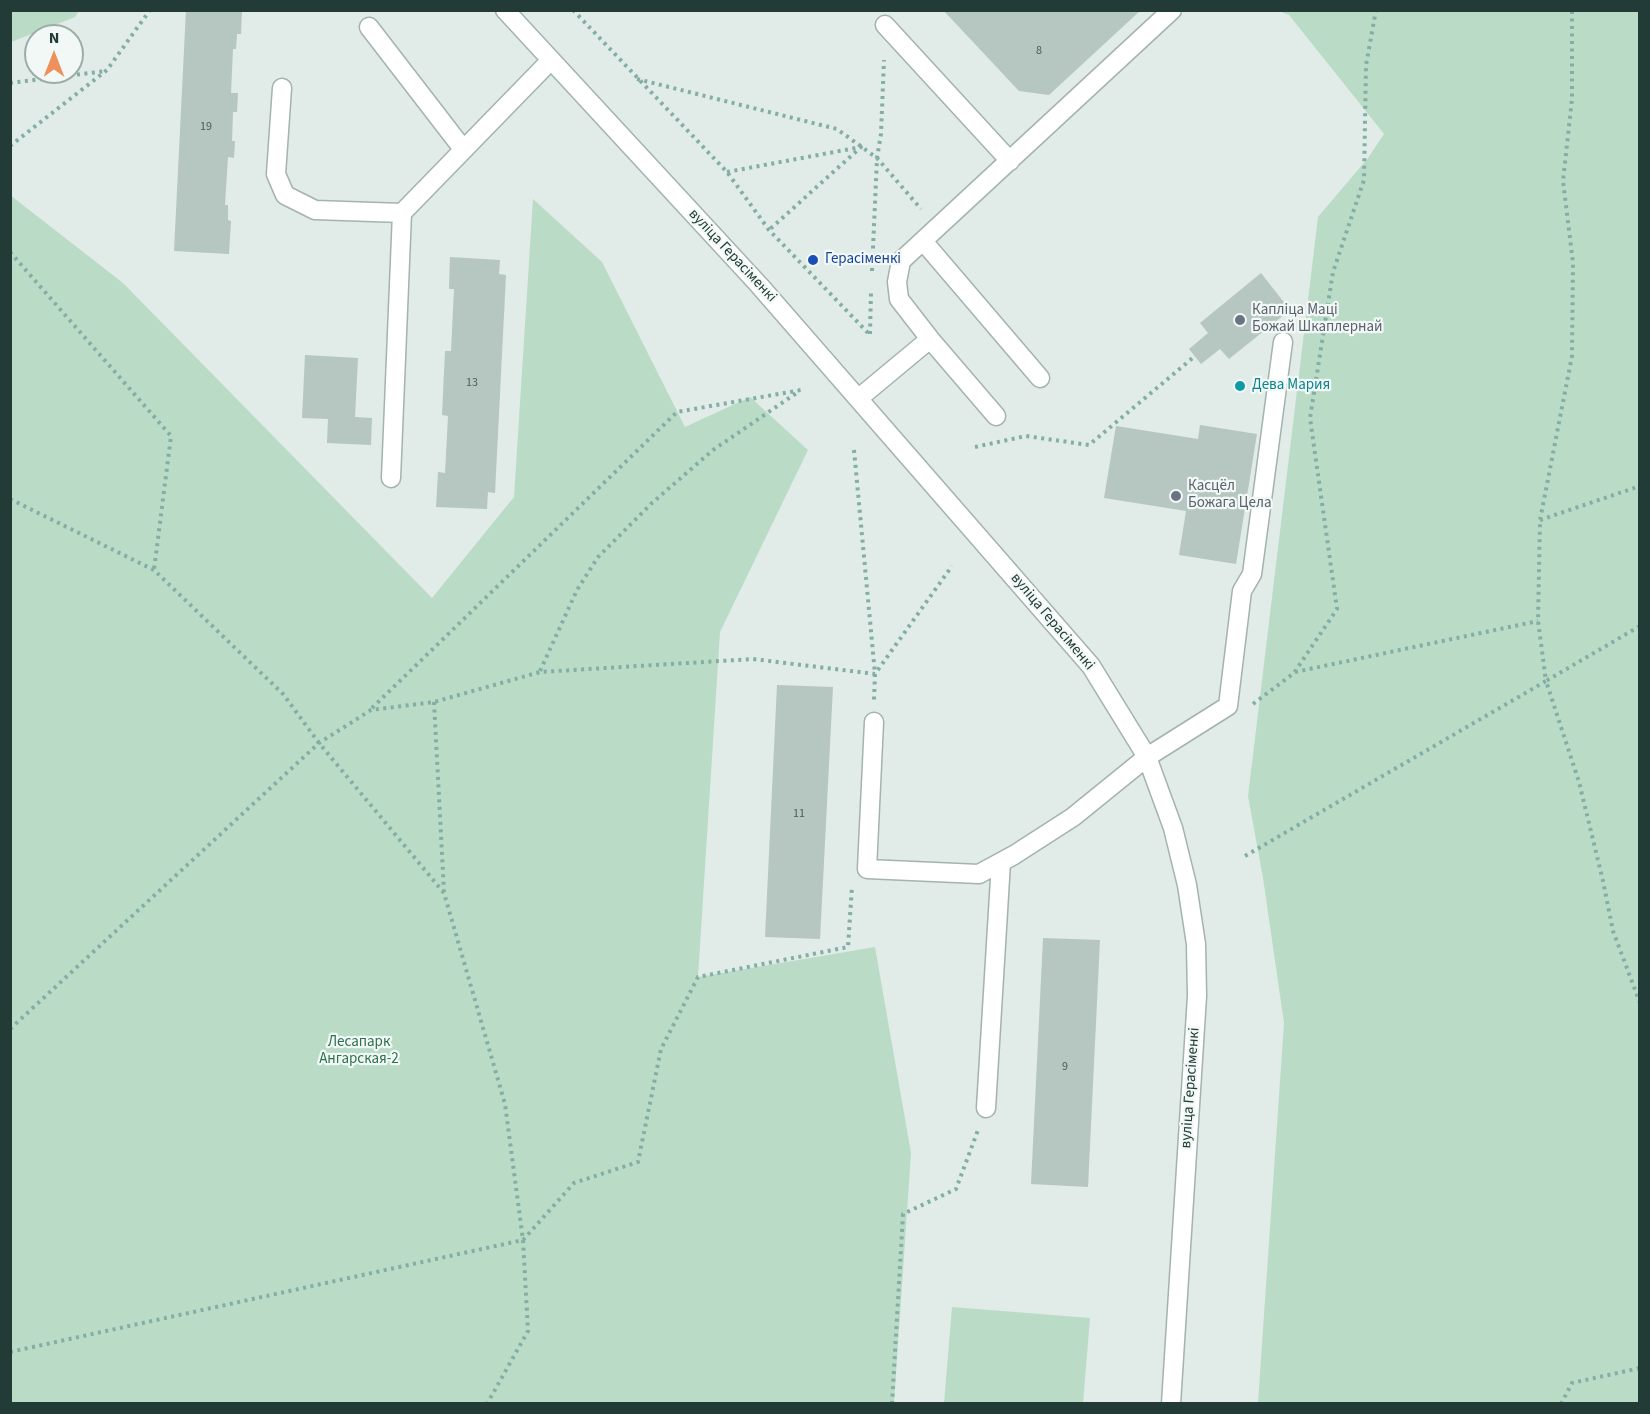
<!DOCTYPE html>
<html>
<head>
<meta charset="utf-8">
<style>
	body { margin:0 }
	#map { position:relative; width:1650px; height:1414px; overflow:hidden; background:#e1ebe8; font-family:"Source Sans 3",sans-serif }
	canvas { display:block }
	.frame { position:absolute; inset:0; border:12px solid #223b37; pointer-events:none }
	.north { position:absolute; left:24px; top:24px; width:60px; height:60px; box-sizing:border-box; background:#f1f8f5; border:2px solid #9eaca9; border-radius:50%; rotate:0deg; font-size:16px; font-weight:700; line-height:24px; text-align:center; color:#223b37 }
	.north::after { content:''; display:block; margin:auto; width:21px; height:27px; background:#ee905c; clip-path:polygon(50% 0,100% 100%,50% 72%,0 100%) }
</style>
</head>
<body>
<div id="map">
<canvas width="1650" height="1414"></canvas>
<div class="frame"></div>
<div class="north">N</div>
</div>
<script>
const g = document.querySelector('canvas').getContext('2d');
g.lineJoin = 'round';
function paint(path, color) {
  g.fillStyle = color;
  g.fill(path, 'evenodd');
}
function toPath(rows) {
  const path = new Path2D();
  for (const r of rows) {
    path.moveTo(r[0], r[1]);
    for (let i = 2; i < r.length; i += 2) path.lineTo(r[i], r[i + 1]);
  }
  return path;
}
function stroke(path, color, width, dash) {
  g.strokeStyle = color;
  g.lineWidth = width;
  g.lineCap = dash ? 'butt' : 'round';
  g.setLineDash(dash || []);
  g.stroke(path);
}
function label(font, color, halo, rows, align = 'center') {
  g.font = font + ' "Source Sans 3",sans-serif';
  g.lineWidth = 4.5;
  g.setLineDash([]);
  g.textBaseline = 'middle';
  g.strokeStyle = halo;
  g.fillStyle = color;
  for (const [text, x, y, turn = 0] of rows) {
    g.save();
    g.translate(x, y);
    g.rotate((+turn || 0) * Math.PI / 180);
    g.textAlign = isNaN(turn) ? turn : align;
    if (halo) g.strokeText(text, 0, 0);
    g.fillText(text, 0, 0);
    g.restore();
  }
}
const green = toPath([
	[11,10,79,10,79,11,75,17,11,42],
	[1279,11,1639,11,1639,1403,1258,1403,1284,1023,1263,878,1248,796,1318,217,1368,158,1384,134,1289,15],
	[10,195,123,283,432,598,514,497,533,199,602,262,685,427,750,397,808,450,720,632,698,977,875,947,911,1153,894,1403,11,1403],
	[952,1307,1090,1318,1083,1403,944,1403]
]);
const building = toPath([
	[186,10,242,10,241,34,237,34,236,49,233,49,231,93,238,93,237,112,233,112,232,141,235,141,234,158,228,157,225,205,228,205,228,220,231,221,229,254,174,251],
	[943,10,1141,10,1049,95,1019,91],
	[450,257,500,260,499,274,506,275,495,493,488,492,487,509,436,507,438,472,445,473,448,416,442,415,445,351,451,351,454,289,449,289],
	[1261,273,1290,310,1229,359,1220,349,1201,364,1189,349,1208,333,1200,323],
	[305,355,358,358,355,417,372,418,371,445,327,443,328,419,302,418],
	[1200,425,1257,434,1236,564,1179,555,1186,511,1104,498,1116,426,1198,439],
	[777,685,833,687,820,939,765,937],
	[1043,938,1100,940,1088,1187,1031,1184]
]);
const path = toPath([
	[573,10,727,172,769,230,870,335],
	[637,79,837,129,877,158,921,209],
	[10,83,106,71],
	[10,146,107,70,150,10],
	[727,172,861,147,769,230],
	[10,252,171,436,154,570],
	[872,271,877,158,881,134,884,60],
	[870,334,871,291],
	[975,447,1026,436,1089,445,1195,356],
	[854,450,875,674,874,700],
	[10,499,154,570,283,694,319,743,444,893,505,1104,523,1240,528,1331,487,1404],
	[1540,520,1640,486],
	[1640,626,1546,681,1579,782,1603,881,1613,931,1640,1003],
	[540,671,577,590,598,557,652,503,713,450,798,392],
	[1295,672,1538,621],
	[434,702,444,892],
	[1253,704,1294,673,1337,609,1310,418,1333,272,1364,180,1366,65,1376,10],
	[372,708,677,412,801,390],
	[1245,856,1546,681,1538,621,1540,520,1572,356,1573,263,1563,181,1572,99,1572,10],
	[10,1029,319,743,371,710,434,702,540,672,753,659,875,674,952,566],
	[10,1352,523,1240,574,1183,638,1162,661,1049,698,977,848,947,852,886],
	[892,1404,903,1214,956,1189,978,1130],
	[1561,1404,1572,1383,1640,1368]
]);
const minor = toPath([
	[505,10,759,285,1091,666,1147,757,1173,828,1187,885,1196,944,1197,996,1171,1404],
	[885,25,1010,161],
	[369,27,463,149],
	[282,88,276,174,285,195,315,210,402,213],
	[923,241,1040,378],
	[859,398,930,339],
	[996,416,930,339,899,299,897,282,901,261,1172,10],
	[391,478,402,213,550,61],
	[874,722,867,869,979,874,1014,855,1073,817,1147,757,1228,706,1242,591,1252,574,1283,342],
	[986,1108,1001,862]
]);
const markers = [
	[813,260,6,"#1a4fb4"],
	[1240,320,6,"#6b7280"],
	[1240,386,6,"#0f9aa8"],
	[1176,496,6,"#6b7280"]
];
const numberNames = [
	["8",1039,51],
	["19",206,127],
	["13",472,383],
	["11",799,814],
	["9",1065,1067]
];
const streetNames = [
	["вуліца Герасіменкі",732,256,47],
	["вуліца Герасіменкі",1052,622,50],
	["вуліца Герасіменкі",1191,1088,-86]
];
const transitNames = [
	["Герасіменкі",825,260]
];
const worshipNames = [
	["Капліца Маці",1252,311],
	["Божай Шкаплернай",1252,328],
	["Касцёл",1188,487],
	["Божага Цела",1188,504]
];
const cultureNames = [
	["Дева Мария",1252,386]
];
const parkNames = [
	["Лесапарк",359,1043],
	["Ангарская-2",359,1060]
];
paint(green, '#badcc7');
paint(building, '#b6c6c1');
stroke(minor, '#a4b3af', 21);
stroke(path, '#82aea5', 4, [3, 4.5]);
stroke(minor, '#fff', 18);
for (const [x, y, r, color] of markers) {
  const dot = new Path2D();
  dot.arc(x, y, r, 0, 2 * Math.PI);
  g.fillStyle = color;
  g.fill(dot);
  stroke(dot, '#f1f8f5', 2);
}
label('12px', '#475e5a', null, numberNames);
label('15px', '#223b37', '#f1f8f5', streetNames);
label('15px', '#164399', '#f1f8f5', transitNames, 'left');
label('15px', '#5b616d', '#f1f8f5', worshipNames, 'left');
label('15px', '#0d838f', '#f1f8f5', cultureNames, 'left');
label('15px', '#2d714f', '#f1f8f5', parkNames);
</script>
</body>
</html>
